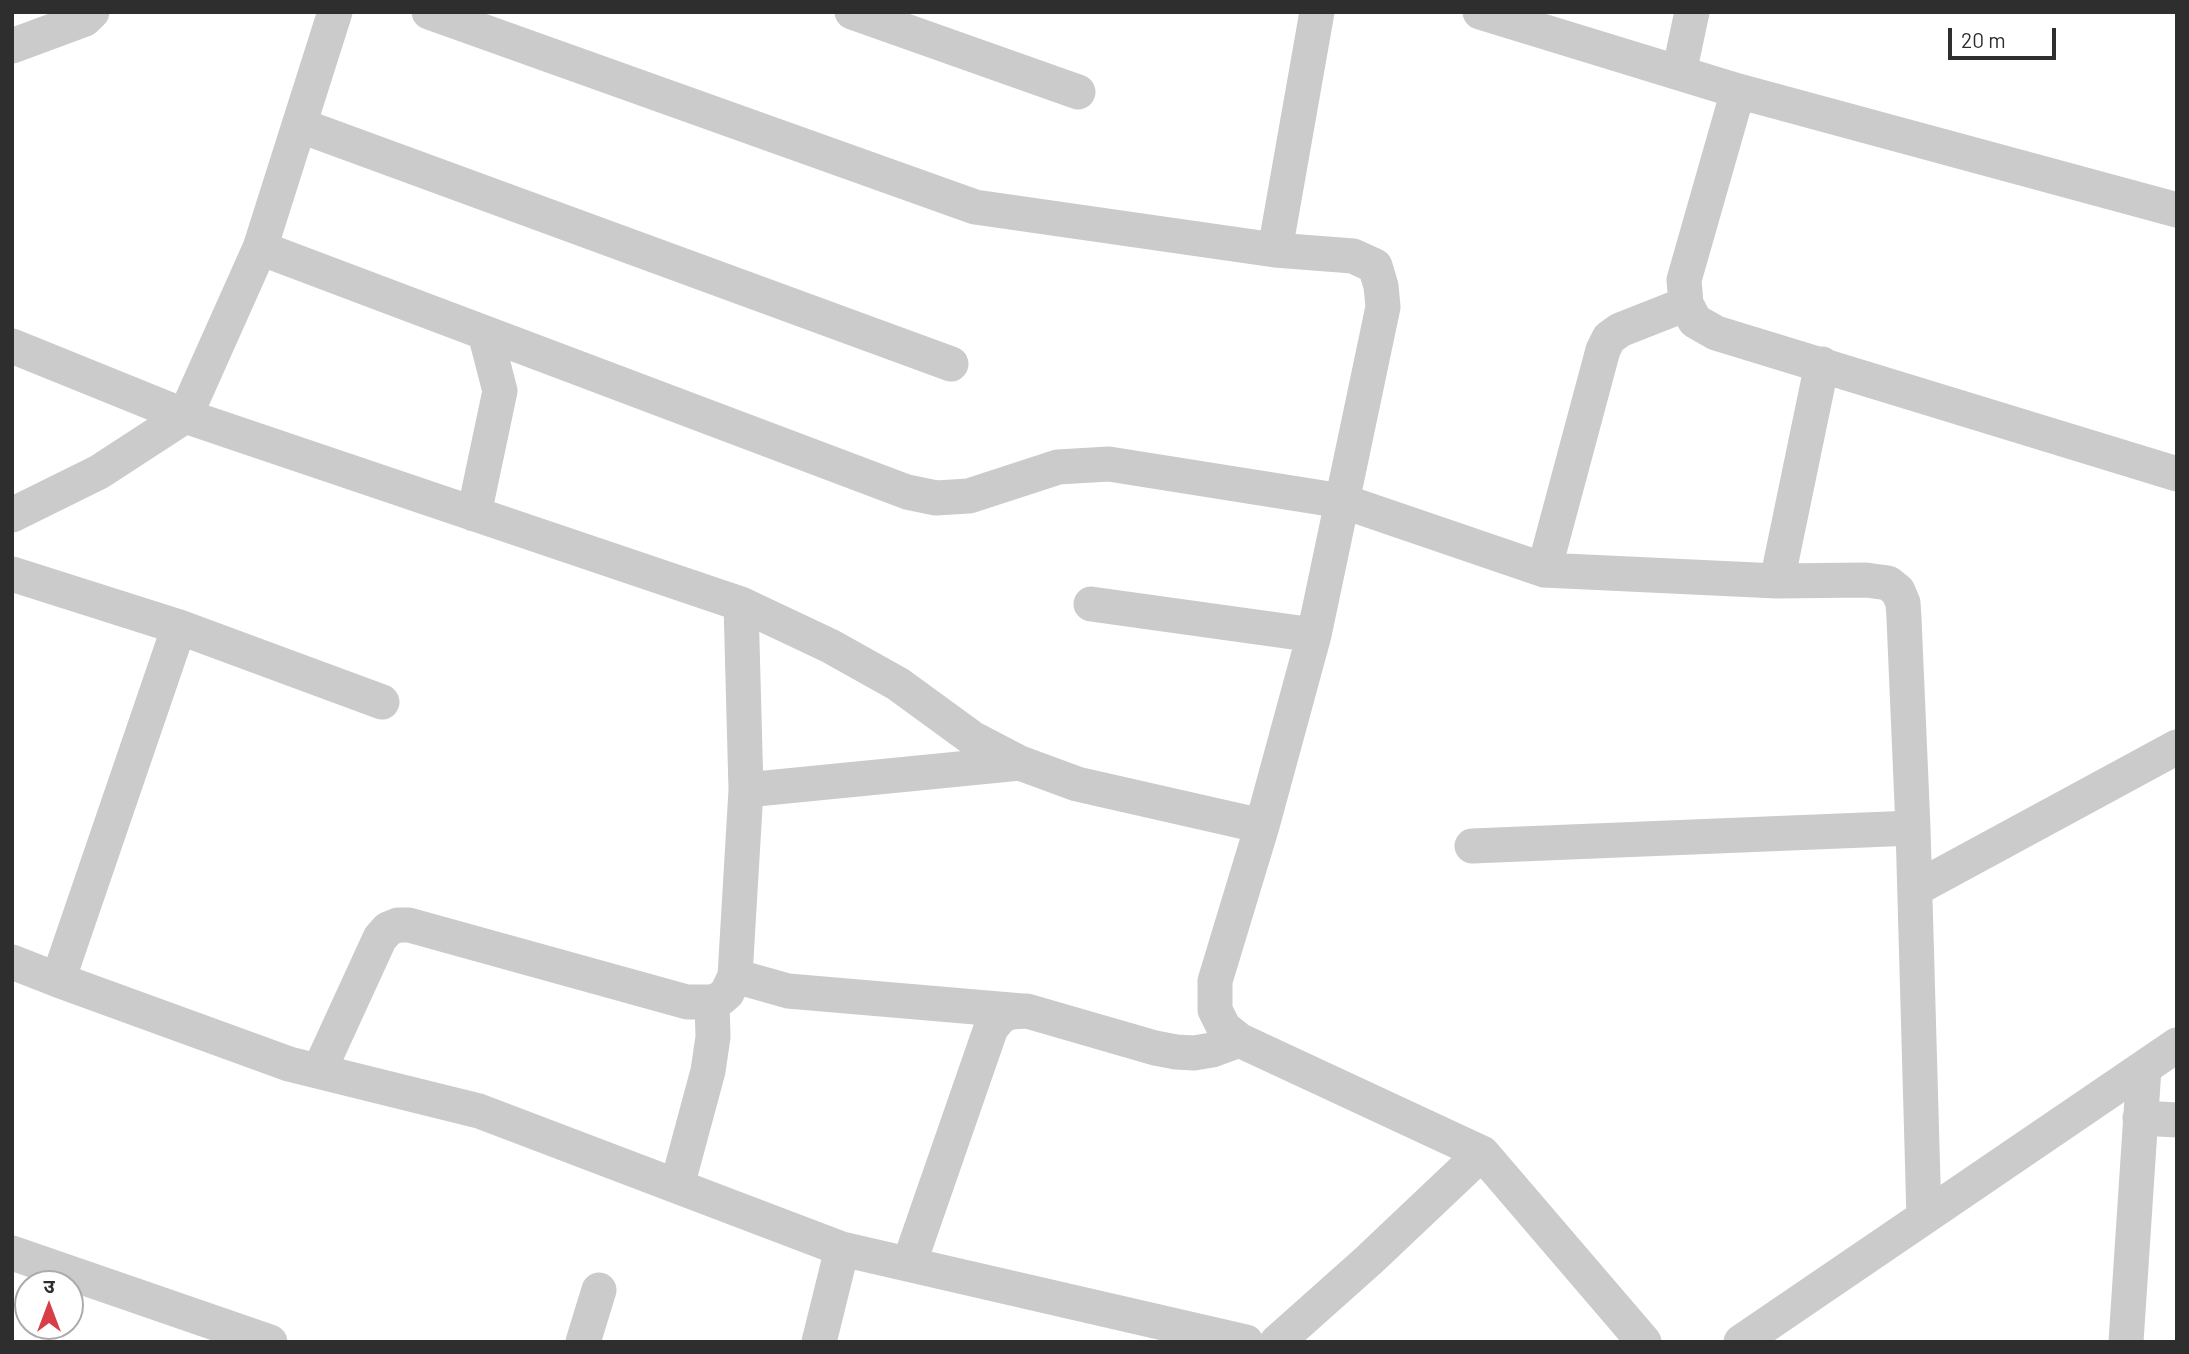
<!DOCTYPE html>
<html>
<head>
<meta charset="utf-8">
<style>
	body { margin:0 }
	#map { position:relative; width:2189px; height:1354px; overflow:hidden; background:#fff; font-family:Barlow,"Noto Sans Devanagari",sans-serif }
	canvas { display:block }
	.frame { position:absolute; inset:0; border:14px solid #2e2e2e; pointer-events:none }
	.north { position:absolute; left:14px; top:1270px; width:70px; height:70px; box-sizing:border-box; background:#fff; border:2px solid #ababab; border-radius:50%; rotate:0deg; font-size:19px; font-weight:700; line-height:28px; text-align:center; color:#2e2e2e }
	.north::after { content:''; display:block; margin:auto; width:24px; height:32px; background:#d73e47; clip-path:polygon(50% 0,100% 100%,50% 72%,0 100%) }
	.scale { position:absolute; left:1948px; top:28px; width:108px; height:32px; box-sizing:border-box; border:4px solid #2e2e2e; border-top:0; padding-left:9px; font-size:21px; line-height:24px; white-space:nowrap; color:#2e2e2e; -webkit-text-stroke:5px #fff; paint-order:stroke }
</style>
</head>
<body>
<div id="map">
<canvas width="2189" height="1354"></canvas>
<div class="frame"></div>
<div class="north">उ</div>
<div class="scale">20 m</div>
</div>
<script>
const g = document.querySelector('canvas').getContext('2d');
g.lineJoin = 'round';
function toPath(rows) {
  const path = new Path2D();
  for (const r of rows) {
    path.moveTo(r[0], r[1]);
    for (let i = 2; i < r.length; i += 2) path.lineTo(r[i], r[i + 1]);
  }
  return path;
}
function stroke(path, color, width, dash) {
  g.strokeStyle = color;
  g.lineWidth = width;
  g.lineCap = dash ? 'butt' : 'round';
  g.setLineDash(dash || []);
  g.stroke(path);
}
const minor = toPath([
	[429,12,975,207,1275,250,1353,256,1375,266,1381,286,1383,307,1314,635,1262,826,1215,981,1215,1010,1224,1028,1239,1040,1482,1153,1644,1342],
	[852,12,1078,92],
	[1480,12,1738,91,2177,210],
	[12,46,85,19,92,12],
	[1679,73,1692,12],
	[1738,91,1684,280,1686,304,1695,321,1716,333,2177,474],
	[299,125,951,364],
	[260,248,907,492,936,498,969,496,1058,467,1109,464,1342,501,1544,570,1777,581,1866,580,1888,583,1898,591,1903,603,1904,618,1913,828,1924,1217],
	[1275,250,1317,12],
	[12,346,185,416,741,604,830,646,898,684,972,738,1020,763,1077,784,1262,826],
	[474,514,500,391,485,333],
	[12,515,99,472,185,416,260,248,335,12],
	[1544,570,1603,350,1609,338,1620,330,1686,304],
	[12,574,179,627,382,702],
	[1777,581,1822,364],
	[1091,604,1314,635],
	[746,790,1020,763],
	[1472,846,1913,828],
	[1915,889,2177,747],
	[12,962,58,980,179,627],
	[735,976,788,991,1022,1011],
	[58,980,289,1064,479,1111,842,1249,1246,1342],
	[319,1071,380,938,388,929,398,925,409,925,687,1002,712,1002,720,999,727,993,735,976,746,790,741,604],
	[2140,1118,2177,1120],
	[677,1186,708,1071,713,1037,712,1002],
	[12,1253,270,1342],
	[909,1264,991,1028,1001,1016,1011,1012,1027,1011,1155,1048,1176,1052,1194,1053,1212,1050,1239,1040],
	[583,1342,599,1290],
	[819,1342,842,1249],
	[1277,1342,1369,1260,1482,1153],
	[1741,1342,2177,1045],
	[2126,1342,2144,1068]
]);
stroke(minor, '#cbcbcb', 35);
</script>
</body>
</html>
